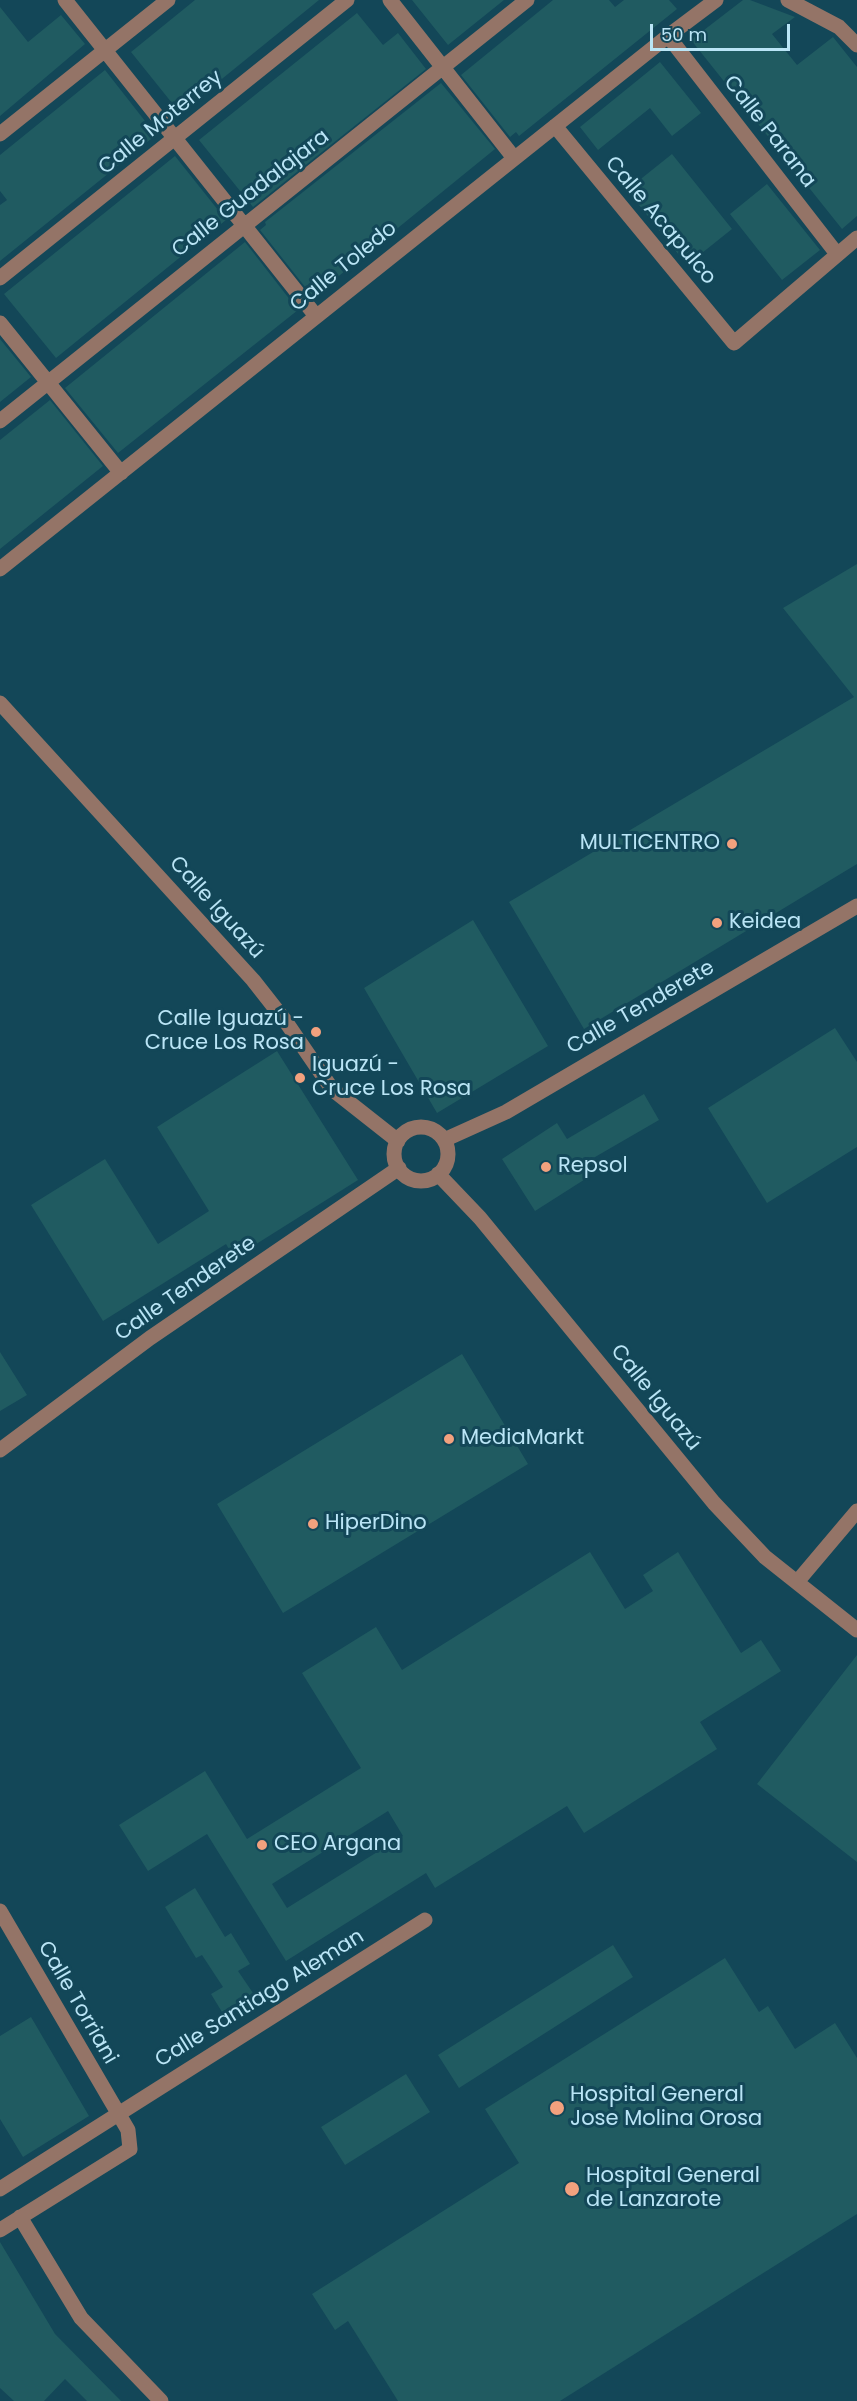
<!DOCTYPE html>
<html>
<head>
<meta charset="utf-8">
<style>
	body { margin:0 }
	#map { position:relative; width:857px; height:2401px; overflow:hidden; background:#134758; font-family:Poppins,sans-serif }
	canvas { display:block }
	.scale { position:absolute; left:650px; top:24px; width:140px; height:27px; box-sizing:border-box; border:3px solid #bae5f6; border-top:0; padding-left:8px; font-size:18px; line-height:21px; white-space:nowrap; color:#bae5f6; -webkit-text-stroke:4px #134758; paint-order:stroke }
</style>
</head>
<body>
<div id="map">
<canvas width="857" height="2401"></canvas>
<div class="scale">50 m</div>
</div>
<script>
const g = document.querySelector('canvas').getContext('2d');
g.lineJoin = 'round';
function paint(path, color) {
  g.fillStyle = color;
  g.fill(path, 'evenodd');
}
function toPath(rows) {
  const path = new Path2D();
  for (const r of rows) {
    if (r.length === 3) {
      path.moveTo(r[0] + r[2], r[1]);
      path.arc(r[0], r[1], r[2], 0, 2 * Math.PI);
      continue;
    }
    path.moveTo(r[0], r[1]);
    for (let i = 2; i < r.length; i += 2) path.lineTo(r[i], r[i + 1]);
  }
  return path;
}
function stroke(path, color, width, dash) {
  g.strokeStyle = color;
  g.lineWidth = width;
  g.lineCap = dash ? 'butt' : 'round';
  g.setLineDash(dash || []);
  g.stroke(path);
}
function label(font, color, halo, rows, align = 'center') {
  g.font = font + ' Poppins,sans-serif';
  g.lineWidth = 6;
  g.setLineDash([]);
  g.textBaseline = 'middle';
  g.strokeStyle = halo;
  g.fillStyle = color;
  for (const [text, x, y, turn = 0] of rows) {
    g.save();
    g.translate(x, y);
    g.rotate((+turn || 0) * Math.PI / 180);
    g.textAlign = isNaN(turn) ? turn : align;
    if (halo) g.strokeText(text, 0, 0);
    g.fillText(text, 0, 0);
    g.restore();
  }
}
const building = toPath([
	[195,0,319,0,180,113,131,52],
	[412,0,504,0,448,45],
	[553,0,609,0,615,7,624,0,669,0,677,9,519,136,516,132,510,137,461,75],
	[743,0,750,0,795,17,772,34,797,65,833,37,857,67,857,216,842,229,691,40],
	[0,7,28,42,61,15,85,44,0,116],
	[357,13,383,45,398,33,426,69,253,207,199,140],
	[660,62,701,113,672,136,650,108,598,150,580,127],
	[105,70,156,135,0,261,0,205,7,200,0,191,0,155],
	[441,83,495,149,313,297,260,230,266,225,265,222],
	[672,154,732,229,687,265,627,190],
	[175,156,226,220,56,358,4,294],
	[767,184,820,250,782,280,730,214],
	[245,242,298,310,118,453,65,388],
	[0,339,31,377,0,402],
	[50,400,103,466,0,549,0,440],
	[857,564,857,864,584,1029,509,902,854,697,783,608],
	[473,920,548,1046,437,1113,364,988],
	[835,1028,857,1062,857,1147,767,1203,708,1108],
	[277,1051,358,1180,234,1258,226,1244,103,1321,31,1205,105,1159,158,1244,209,1211,157,1127],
	[644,1094,659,1120,583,1164,590,1176,535,1211,502,1159,557,1123,567,1139],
	[0,1352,27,1395,0,1411],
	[462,1354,528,1464,283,1613,217,1504],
	[590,1552,625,1609,653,1591,643,1575,678,1552,741,1653,761,1640,781,1671,700,1722,717,1749,584,1833,567,1806,435,1888,426,1873,286,1961,207,1834,148,1871,119,1825,205,1771,247,1839,361,1768,302,1673,376,1627,402,1670],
	[388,1811,403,1836,287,1908,272,1884],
	[857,1655,857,1862,757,1784],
	[195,1888,225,1937,231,1933,250,1964,238,1971,253,1993,222,2012,211,1994,223,1987,202,1955,196,1958,165,1907],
	[613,1945,633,1977,459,2088,438,2055],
	[725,1958,759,2012,768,2006,795,2049,835,2023,857,2058,857,2214,560,2401,398,2401,348,2321,335,2330,312,2294,519,2163,485,2109],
	[31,2017,89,2116,23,2157,0,2119,0,2036],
	[406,2074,430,2112,345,2165,321,2127],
	[0,2242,55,2334,121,2401,87,2401,65,2379,44,2401,14,2401,0,2388]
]);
const minor = toPath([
	[65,0,316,316],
	[390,0,514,158],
	[788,0,839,27,857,45],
	[668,36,837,254],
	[555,126,734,343,857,238],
	[0,134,168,0],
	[0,278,347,0],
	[0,323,121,473],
	[0,421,527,0],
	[0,569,668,36,716,0],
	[0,703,253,980,286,1022,332,1089,398,1141],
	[421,1154,27],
	[444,1140,506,1112,857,906],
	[438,1174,480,1218,714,1503,765,1557,857,1630],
	[0,1450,150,1338,399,1168],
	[797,1582,857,1511],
	[0,1911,128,2130,130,2149,0,2230],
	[0,2189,425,1920],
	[20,2217,81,2318,161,2401]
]);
const markers = [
	[732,844,6,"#f2a17e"],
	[717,923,6,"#f2a17e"],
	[316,1032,6,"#f2a17e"],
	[300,1078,6,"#f2a17e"],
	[546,1167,6,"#f2a17e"],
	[449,1439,6,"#f2a17e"],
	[313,1524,6,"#f2a17e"],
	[262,1845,6,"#f2a17e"],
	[557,2108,8,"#f2a17e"],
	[572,2189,8,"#f2a17e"]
];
const streetNames = [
	["Calle Moterrey",161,123,-39],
	["Calle Parana",769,132,52],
	["Calle Guadalajara",251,194,-38],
	["Calle Acapulco",660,221,50],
	["Calle Toledo",344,267,-39],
	["Calle Iguazú",216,908,48],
	["Calle Tenderete",641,1008,-30],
	["Calle Tenderete",186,1289,-35],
	["Calle Iguazú",655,1398,51],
	["Calle Santiago Aleman",260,1999,-32],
	["Calle Torriani",77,2003,60]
];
const poiNames = [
	["MULTICENTRO",720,844,"right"],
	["Keidea",729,923],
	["Calle Iguazú -",304,1020,"right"],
	["Cruce Los Rosa",304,1044,"right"],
	["Iguazú -",312,1066],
	["Cruce Los Rosa",312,1090],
	["Repsol",558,1167],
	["MediaMarkt",461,1439],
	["HiperDino",325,1524],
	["CEO Argana",274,1845],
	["Hospital General",570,2096],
	["Jose Molina Orosa",570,2120],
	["Hospital General",586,2177],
	["de Lanzarote",586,2201]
];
paint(building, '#205b61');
stroke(minor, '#947467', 15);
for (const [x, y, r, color] of markers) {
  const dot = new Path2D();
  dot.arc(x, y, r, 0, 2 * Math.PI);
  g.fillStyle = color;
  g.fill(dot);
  stroke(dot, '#134758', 2);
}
label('21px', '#bae5f6', '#134758', streetNames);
label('21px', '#bae5f6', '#134758', poiNames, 'left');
</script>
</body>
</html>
